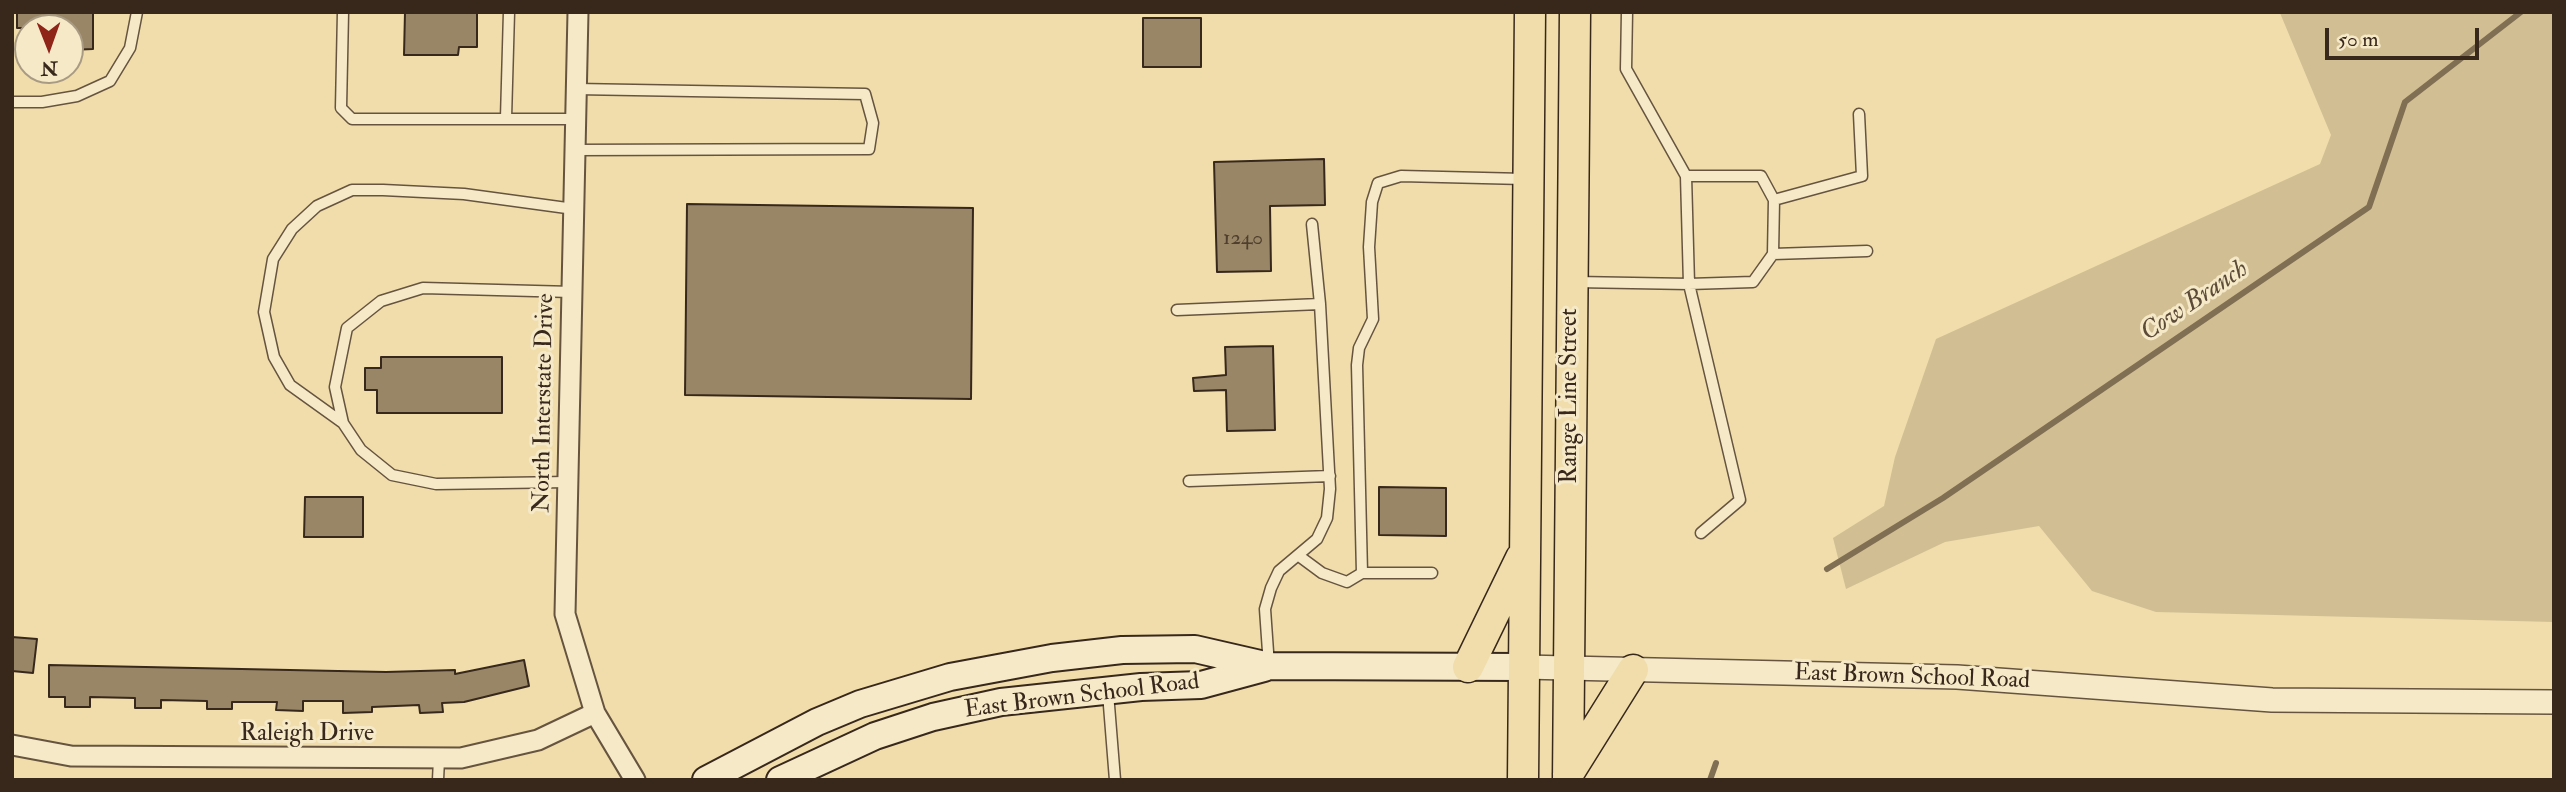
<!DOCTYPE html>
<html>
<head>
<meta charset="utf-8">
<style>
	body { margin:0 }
	#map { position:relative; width:2566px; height:792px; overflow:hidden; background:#f0ddab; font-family:"IM FELL Double Pica",serif }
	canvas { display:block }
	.frame { position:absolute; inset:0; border:14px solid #38271b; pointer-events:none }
	.north { position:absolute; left:14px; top:14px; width:70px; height:70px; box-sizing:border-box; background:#f5e9c8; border:2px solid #a99b83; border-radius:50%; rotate:179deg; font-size:19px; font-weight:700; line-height:28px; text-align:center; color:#38271b }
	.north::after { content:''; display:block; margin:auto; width:24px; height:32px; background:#8f2418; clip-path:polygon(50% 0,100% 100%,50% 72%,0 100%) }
	.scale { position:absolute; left:2325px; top:28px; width:154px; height:32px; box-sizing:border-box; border:4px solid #38271b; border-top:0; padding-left:9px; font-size:21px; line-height:24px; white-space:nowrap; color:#38271b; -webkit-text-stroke:5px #f5e9c8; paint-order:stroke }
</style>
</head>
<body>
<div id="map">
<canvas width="2566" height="792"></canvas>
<div class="frame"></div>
<div class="north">N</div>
<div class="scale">50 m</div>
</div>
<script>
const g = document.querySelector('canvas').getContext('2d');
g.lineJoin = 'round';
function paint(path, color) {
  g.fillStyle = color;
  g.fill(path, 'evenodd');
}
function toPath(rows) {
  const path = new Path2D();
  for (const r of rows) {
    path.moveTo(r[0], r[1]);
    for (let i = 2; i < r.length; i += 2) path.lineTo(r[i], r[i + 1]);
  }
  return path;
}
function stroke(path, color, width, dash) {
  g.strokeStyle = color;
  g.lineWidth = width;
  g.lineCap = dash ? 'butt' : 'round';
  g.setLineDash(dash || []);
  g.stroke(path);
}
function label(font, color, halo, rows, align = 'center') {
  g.font = font + ' "IM FELL Double Pica",serif';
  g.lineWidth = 6;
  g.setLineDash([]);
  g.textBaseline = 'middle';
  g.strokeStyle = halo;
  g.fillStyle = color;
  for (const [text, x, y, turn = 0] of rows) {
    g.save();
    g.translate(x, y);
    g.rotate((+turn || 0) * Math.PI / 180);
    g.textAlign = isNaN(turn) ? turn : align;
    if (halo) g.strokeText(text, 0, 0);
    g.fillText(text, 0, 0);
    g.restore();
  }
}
const green = toPath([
	[2554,12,2554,622,2156,612,2092,591,2039,526,1945,542,1846,589,1833,538,1884,506,1895,457,1936,339,2320,164,2331,135,2280,13]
]);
const stream = toPath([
	[1827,569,1943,498,2369,207,2405,102,2521,12],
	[1710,780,1716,763]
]);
const building = toPath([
	[17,12,93,12,93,49,70,50,70,28,17,28,17,12],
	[405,12,477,12,477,47,459,47,458,55,404,55,405,12],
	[1143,18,1201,18,1201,67,1143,67,1143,18],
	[1324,159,1325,205,1270,206,1271,271,1217,272,1214,162,1324,159],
	[687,204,973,208,971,399,685,395,687,204],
	[1273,346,1275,430,1227,431,1226,390,1194,391,1193,378,1226,375,1225,347,1273,346],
	[381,357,502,357,502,413,377,413,377,390,365,390,365,368,381,368,381,357],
	[1379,487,1446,488,1446,536,1379,535,1379,487],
	[305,497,363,497,363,537,304,537,305,497],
	[12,637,37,639,33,673,12,671,12,637],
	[524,660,529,686,464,702,442,703,443,712,420,713,419,705,372,707,372,712,343,713,343,701,303,701,303,711,276,710,277,702,232,702,232,709,207,709,207,701,161,700,161,708,135,708,135,698,90,697,90,707,65,707,65,697,49,697,49,665,386,672,455,670,455,674,524,660]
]);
const service = toPath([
	[343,12,341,108,352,119,576,119],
	[1627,12,1626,69,1686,176,1689,284,1753,282,1773,254,1774,200,1761,176,1686,176],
	[12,102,42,102,77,96,110,81,130,48,137,12],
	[506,118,509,12],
	[575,150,869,149,873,123,865,94,576,89],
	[1774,200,1862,176,1859,114],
	[1773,254,1867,251],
	[1576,282,1689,284,1740,500,1701,533],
	[1177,310,1320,304],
	[343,423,290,385,274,357,264,312,273,259,292,229,317,206,352,190,383,190,464,194,574,209],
	[1189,481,1330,476],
	[568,482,436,484,392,475,361,450,343,423,335,387,347,328,381,301,423,288,572,292],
	[1299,556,1322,573,1347,582,1362,573,1357,365,1359,348,1373,319,1369,247,1372,202,1378,183,1401,176,1524,179],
	[1362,573,1432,573],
	[1269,666,1265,609,1271,588,1279,571,1317,539,1327,518,1330,489,1320,304,1312,224],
	[1108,693,1115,780],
	[438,780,439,759]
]);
const minor = toPath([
	[578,12,565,614,595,713,635,780],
	[12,745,71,756,461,758,538,740,595,713]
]);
const tertiary = toPath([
	[1524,667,1957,677,2272,700,2554,702]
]);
const secondary = toPath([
	[706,780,817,722,860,704,950,677,1052,658,1122,650,1195,649,1269,666,1524,667],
	[780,780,875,736,933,717,1001,702,1141,687,1201,685,1264,668]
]);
const primary = toPath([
	[1468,667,1521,558],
	[1568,774,1633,670],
	[1523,780,1530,12],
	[1568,780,1575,12]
]);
const numberNames = [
	["1240",1243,239]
];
const streetNames = [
	["Range Line Street",1571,396,-90],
	["North Interstate Drive",545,403,-89],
	["East Brown School Road",1912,678,2],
	["East Brown School Road",1082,697,-7],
	["Raleigh Drive",307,735]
];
const waterNames = [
	["Cow Branch",2195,302,-34]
];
paint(green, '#d1be93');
stroke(stream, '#816f54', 6);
paint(building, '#988666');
stroke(building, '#38271b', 2);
stroke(service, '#66543f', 13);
stroke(minor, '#66543f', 23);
stroke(tertiary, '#66543f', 26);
stroke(secondary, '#38271b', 30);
stroke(primary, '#38271b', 33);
stroke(service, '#f5e9c8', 10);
stroke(minor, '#f5e9c8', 19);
stroke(tertiary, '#f5e9c8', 23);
stroke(secondary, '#f5e9c8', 26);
stroke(primary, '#f0ddab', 30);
label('21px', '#503f2e', null, numberNames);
label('24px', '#38271b', '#f5e9c8', streetNames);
label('italic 26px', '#5c4b38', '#f5e9c8', waterNames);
</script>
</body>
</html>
